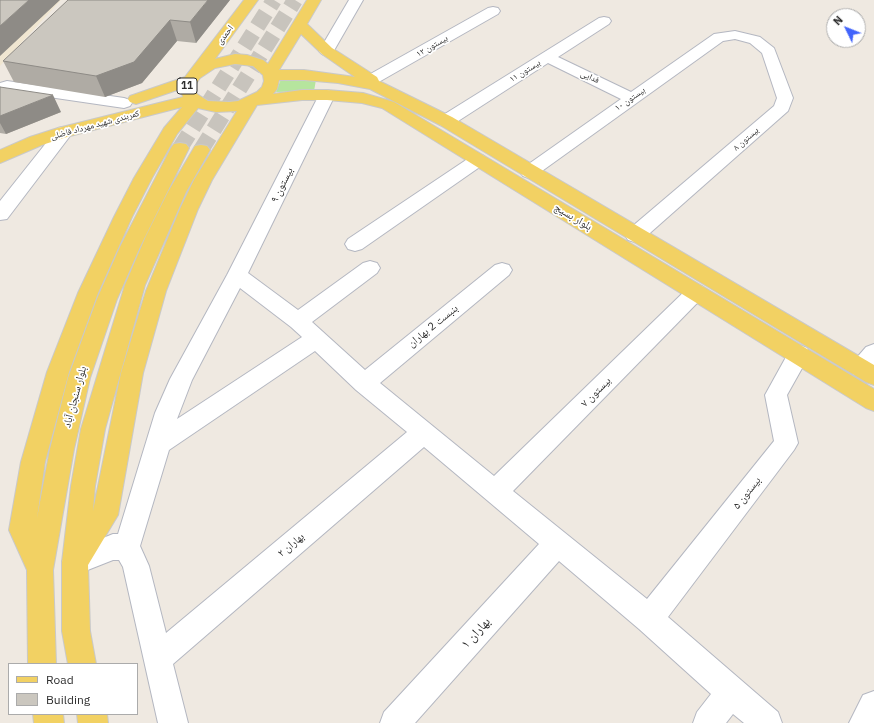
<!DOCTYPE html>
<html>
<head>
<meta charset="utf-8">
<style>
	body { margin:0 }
	#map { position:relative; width:874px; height:723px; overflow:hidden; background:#efe9e1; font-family:"IBM Plex Sans",sans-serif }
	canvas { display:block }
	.legend { position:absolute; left:8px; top:663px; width:130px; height:52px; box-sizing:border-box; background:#fff; border:1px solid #ababab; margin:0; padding:5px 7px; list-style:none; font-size:12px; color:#2e2e2e }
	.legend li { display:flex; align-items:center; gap:8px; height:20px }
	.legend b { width:20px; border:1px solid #ababab }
	.north { position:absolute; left:826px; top:8px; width:40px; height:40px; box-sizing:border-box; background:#fff; border:1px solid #ababab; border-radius:50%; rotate:313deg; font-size:11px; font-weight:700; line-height:16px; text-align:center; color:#2e2e2e }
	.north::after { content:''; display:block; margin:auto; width:14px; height:18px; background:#4264fb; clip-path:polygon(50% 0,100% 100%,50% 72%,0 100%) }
</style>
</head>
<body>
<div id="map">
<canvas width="874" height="723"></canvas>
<ul class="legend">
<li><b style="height:5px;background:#f2d163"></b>Road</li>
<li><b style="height:11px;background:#cbc7bf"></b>Building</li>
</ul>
<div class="north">N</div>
</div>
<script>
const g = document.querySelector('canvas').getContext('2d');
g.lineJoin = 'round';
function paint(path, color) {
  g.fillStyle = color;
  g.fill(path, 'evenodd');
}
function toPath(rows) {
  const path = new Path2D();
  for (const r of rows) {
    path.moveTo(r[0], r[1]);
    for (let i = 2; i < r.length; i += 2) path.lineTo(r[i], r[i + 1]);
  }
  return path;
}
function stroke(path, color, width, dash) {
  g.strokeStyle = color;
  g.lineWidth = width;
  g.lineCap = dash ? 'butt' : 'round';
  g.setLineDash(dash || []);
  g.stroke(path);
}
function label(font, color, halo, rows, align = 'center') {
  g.font = font + ' "IBM Plex Sans","Noto Naskh Arabic",sans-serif';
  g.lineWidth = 3.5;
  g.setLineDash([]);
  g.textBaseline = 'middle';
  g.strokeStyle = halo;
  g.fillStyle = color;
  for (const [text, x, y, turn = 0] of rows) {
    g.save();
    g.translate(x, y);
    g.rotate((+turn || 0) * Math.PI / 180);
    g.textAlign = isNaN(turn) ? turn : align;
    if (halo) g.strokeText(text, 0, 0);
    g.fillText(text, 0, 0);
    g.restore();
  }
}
const education = toPath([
	[0,0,61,0,0,66]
]);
const green = toPath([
	[281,79,316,80,314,91,276,92]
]);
const majorTunnel = toPath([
	[180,148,274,0],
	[201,150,295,0]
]);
const minor = toPath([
	[349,0,363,0,332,54,327,56,322,54,319,51,349,0],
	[493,7,498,8,500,11,498,14,377,83,371,85,365,83,363,80,365,77,488,8,493,7],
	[604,17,609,18,611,21,609,24,558,57,631,92,714,34,735,31,760,37,774,48,793,98,788,111,642,240,635,242,628,240,625,235,628,230,774,106,777,98,762,53,750,43,735,39,723,41,535,176,529,178,523,176,520,172,523,168,621,99,548,63,452,125,446,126,440,125,438,121,440,117,599,18,604,17],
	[7,81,124,98,130,100,132,103,130,106,124,108,8,91,0,93,0,83,7,81],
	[327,90,333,92,335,95,248,273,298,310,363,263,370,261,377,263,380,268,377,273,312,322,365,370,495,265,502,263,509,265,512,270,509,275,380,383,494,476,689,287,696,284,703,287,706,292,703,297,513,491,647,599,774,441,765,395,791,348,799,345,807,348,810,354,787,395,798,443,794,450,668,617,778,712,782,723,744,723,733,714,726,723,693,723,697,712,711,694,639,629,559,561,415,723,380,723,384,712,539,544,424,447,173,664,188,723,158,723,123,567,119,560,113,560,75,575,66,571,62,562,66,553,113,534,118,534,155,413,170,379,227,275,319,95,321,92,327,90],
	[240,288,291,327,302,337,177,419,192,380,240,288],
	[315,351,356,390,407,432,166,633,149,566,140,546,169,450,315,351],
	[64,127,70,128,72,132,70,136,7,219,0,220,0,201,58,128,64,127],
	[478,154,484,156,487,160,484,164,362,249,355,251,348,249,345,244,348,239,472,156,478,154],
	[874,344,874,368,869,374,861,377,853,374,850,368,853,362,866,347,874,344],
	[874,691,874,723,849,723,863,695,874,691]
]);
const major = toPath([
	[244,0,258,0,215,59,235,54,247,55,263,60,268,64,307,0,321,0,307,24,332,48,377,77,379,81,452,117,874,365,874,385,866,382,440,125,370,89,338,83,304,80,279,80,277,89,273,94,302,90,327,90,363,93,394,102,874,389,874,411,866,408,382,108,362,103,327,100,302,100,257,105,212,180,198,209,166,291,143,373,118,515,88,565,90,631,96,664,68,664,62,631,62,562,71,486,81,429,125,285,146,236,168,192,195,146,201,145,207,146,210,150,186,192,145,285,105,429,95,486,93,511,121,373,146,291,180,209,194,180,237,111,216,112,198,108,177,134,152,178,132,217,98,293,69,372,45,462,37,518,50,449,68,378,97,299,120,247,171,148,174,144,180,143,186,144,189,148,140,247,117,299,90,378,74,449,53,570,56,664,28,664,27,570,9,530,21,462,47,372,78,293,114,217,134,178,164,128,182,107,70,136,42,145,0,163,0,150,30,137,58,128,183,97,180,89,136,104,130,102,128,99,130,96,185,77,244,0],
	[301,34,322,54,355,77,304,70,279,70,301,34],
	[235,64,253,66,263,75,264,81,262,87,257,92,238,101,229,102,208,101,197,94,195,85,200,78,215,68,235,64],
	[33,714,63,714,64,723,34,723,33,714],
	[77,714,107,714,108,723,78,723,77,714]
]);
const wall = toPath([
	[230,0,196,43,177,41,142,83,105,97,14,82,3,61],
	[0,87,61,112,6,134,0,133]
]);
const shadedWall = toPath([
	[29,0,60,0,0,56,0,26],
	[208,0,230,0,196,43,190,22],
	[170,20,177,41,142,83,105,97,96,76],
	[53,95,61,112,6,134,0,123,0,116]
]);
const building = toPath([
	[0,0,29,0,0,26,0,0],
	[68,0,208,0,190,22,170,20,134,62,96,76,3,61,68,0],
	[0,87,53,95,0,116,0,87]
]);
const farStreetnames = [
	["احمدی",225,35,-53],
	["بیستون ۱۲",432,46,-30],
	["بیستون ۱۱",525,71,-32],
	["فدایی",590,77,25],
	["بیستون ۱۰",630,99,-35],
	["کمربندی شهید مهرداد فاضلی",95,125,-15],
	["بیستون ۸",746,139,-41]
];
const shields = [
	[187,86,20]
];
const shieldNames = [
	["11",187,86]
];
const streetNames = [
	["بیستون ۹",282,185,-64],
	["بلوار بسیج",573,217,31],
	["بنبست 2 بهاران",433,326,-39],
	["بیستون ۷",596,392,-45],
	["بلوار سنجان آباد",75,397,-75],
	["بیستون ۵",747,493,-52],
	["بهاران ۲",291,545,-40]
];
const nearStreetnames = [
	["بهاران ۱",476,633,-48]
];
paint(education, '#f0e6d1');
paint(green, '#b6e59e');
stroke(majorTunnel, '#c8c4bd', 16, [16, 8]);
stroke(minor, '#b4b7c1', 2);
stroke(major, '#c9c9c9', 2);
paint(minor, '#fff');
paint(major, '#f2d163');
paint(wall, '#afaba4');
paint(shadedWall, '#8e8b86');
paint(building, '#cbc7bf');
stroke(building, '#8e8b86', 1);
label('9px', '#2e2e2e', '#fff', farStreetnames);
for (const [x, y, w] of shields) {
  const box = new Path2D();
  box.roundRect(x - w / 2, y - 8, w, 16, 3);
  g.fillStyle = '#fff';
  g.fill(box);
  stroke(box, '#2e2e2e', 1);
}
label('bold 10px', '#2e2e2e', null, shieldNames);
label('11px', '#2e2e2e', '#fff', streetNames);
label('13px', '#2e2e2e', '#fff', nearStreetnames);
</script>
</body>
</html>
